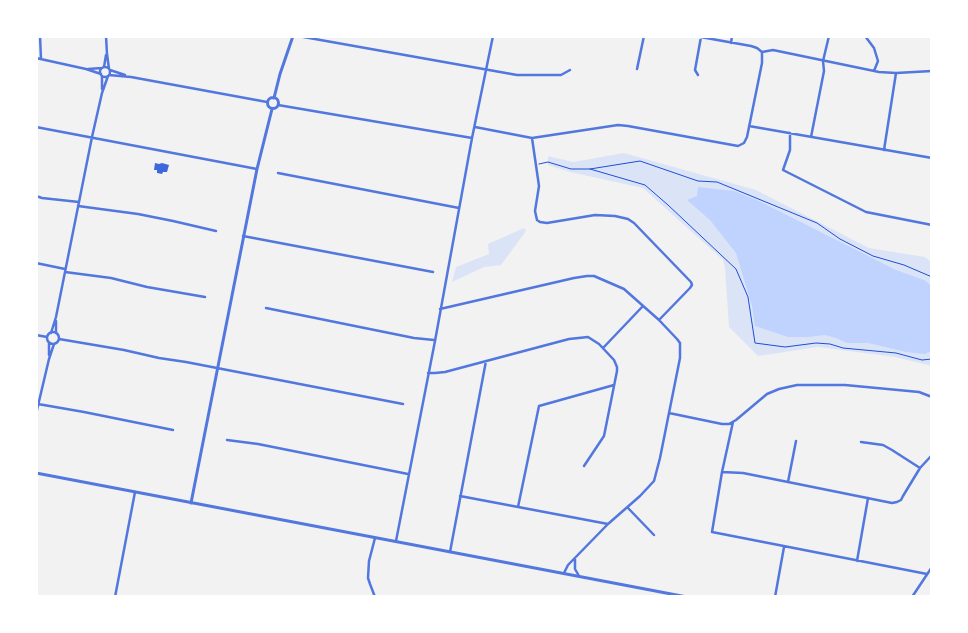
<!DOCTYPE html>
<html>
<head>
<meta charset="utf-8">
<style>
	body { margin:0 }
	#map { position:relative; width:968px; height:633px; overflow:hidden; background:#f2f2f2; font-family:"Nunito Sans",sans-serif }
	canvas { display:block }
	.frame { position:absolute; inset:0; border:38px solid #fff; pointer-events:none }
</style>
</head>
<body>
<div id="map">
<canvas width="968" height="633"></canvas>
<div class="frame"></div>
</div>
<script>
const g = document.querySelector('canvas').getContext('2d');
g.lineJoin = 'round';
function paint(path, color) {
  g.fillStyle = color;
  g.fill(path, 'evenodd');
}
function toPath(rows) {
  const path = new Path2D();
  for (const r of rows) {
    if (r.length === 3) {
      path.moveTo(r[0] + r[2], r[1]);
      path.arc(r[0], r[1], r[2], 0, 2 * Math.PI);
      continue;
    }
    path.moveTo(r[0], r[1]);
    for (let i = 2; i < r.length; i += 2) path.lineTo(r[i], r[i + 1]);
  }
  return path;
}
function stroke(path, color, width, dash) {
  g.strokeStyle = color;
  g.lineWidth = width;
  g.lineCap = dash ? 'butt' : 'round';
  g.setLineDash(dash || []);
  g.stroke(path);
}
const green = toPath([
	[624,153,756,190,869,248,925,257,932,263,932,366,895,357,818,347,758,356,729,327,725,268,723,260,643,188,570,172,548,165,548,156,573,162],
	[524,228,526,231,501,265,484,267,452,282,456,267,489,254,488,244]
]);
const water = toPath([
	[698,187,734,191,759,201,896,270,924,280,932,286,932,351,925,354,906,352,868,343,847,343,836,338,825,335,808,337,788,337,755,326,752,306,736,253,710,220,687,200,697,196]
]);
const building = toPath([
	[155,163,159,164,162,163,169,165,167,172,163,172,162,174,157,173,157,170,154,170]
]);
const path = toPath([
	[539,164,548,162,571,169,590,169,640,161,698,181,717,182,817,223,840,239,873,256,904,265,932,277],
	[590,169,645,185,668,205,736,269,748,297,755,343,785,347,816,343,830,344,843,348,896,353,922,360,932,359]
]);
const minor = toPath([
	[40,36,41,59],
	[106,36,107,54,109,69],
	[298,36,517,75,561,75,570,70],
	[695,36,751,46,757,48,762,52],
	[865,36,874,48,878,61,874,71],
	[731,43,732,36],
	[762,52,773,50,879,72,896,73,932,71],
	[36,58,86,69,101,74],
	[105,72,5],
	[104,67,106,55],
	[88,69,102,68],
	[637,69,644,36],
	[110,70,125,75],
	[109,75,131,77,267,102],
	[698,75,695,70,701,37],
	[102,89,102,76],
	[278,105,472,138],
	[749,126,932,158],
	[36,127,257,169],
	[475,127,532,138,618,125,628,126,738,146,744,143,747,137,762,63,762,52],
	[790,133,790,150,783,170,866,212,932,225],
	[811,137,824,71,823,61,829,36],
	[532,138,539,186,535,211,537,220,540,222,547,223,595,215,615,216,628,219,634,223,691,282,692,285,690,288,659,320],
	[884,150,896,73],
	[278,173,459,208],
	[36,196,42,198,79,202],
	[78,206,138,214,173,221,216,231],
	[243,236,433,272],
	[36,263,65,269],
	[65,272,111,278,147,287,205,297],
	[266,308,414,338,434,340],
	[440,309,574,278,587,276,594,276,624,289,659,320,677,339,680,343,680,358,660,458,654,481,640,496,608,524,568,565,564,573],
	[53,338,6],
	[51,333,56,317,92,137,102,93,108,76],
	[56,333,56,321],
	[36,335,47,337],
	[59,339,124,350,159,358,186,362,403,404],
	[49,343,49,355],
	[603,348,643,306],
	[428,373,435,373,445,372,569,339,588,337,599,344,614,360,617,367,617,371,604,436,584,466],
	[38,404,84,412,173,430],
	[669,413,722,424,729,424,736,420,767,394,779,389,797,385,845,385,919,392,932,397],
	[36,414,49,359,54,344],
	[733,422,722,472,712,532,927,574],
	[227,440,258,444,408,474],
	[861,442,883,445,892,450,920,468],
	[722,472,743,473,788,482,892,503,897,502,901,500,903,496,920,468,932,455],
	[788,482,796,441],
	[460,496,608,524],
	[518,507,539,406,614,385],
	[628,508,654,535],
	[375,538,369,561,368,578,370,584,375,597],
	[396,541,435,341,472,138,493,36],
	[450,552,486,361],
	[575,559,575,569,579,576],
	[857,561,868,498],
	[115,597,135,492],
	[775,597,784,547],
	[912,597,932,567]
]);
const tertiary = toPath([
	[273,103,5.5],
	[274,98,280,74,293,36],
	[36,473,687,597],
	[191,503,257,169,272,109]
]);
paint(green, '#dbe4f7');
paint(water, '#bfd3fe');
paint(building, '#3d67dc');
stroke(path, '#1d4ed8', 1);
stroke(minor, '#5277de', 2.5);
stroke(tertiary, '#5277de', 3);
</script>
</body>
</html>
